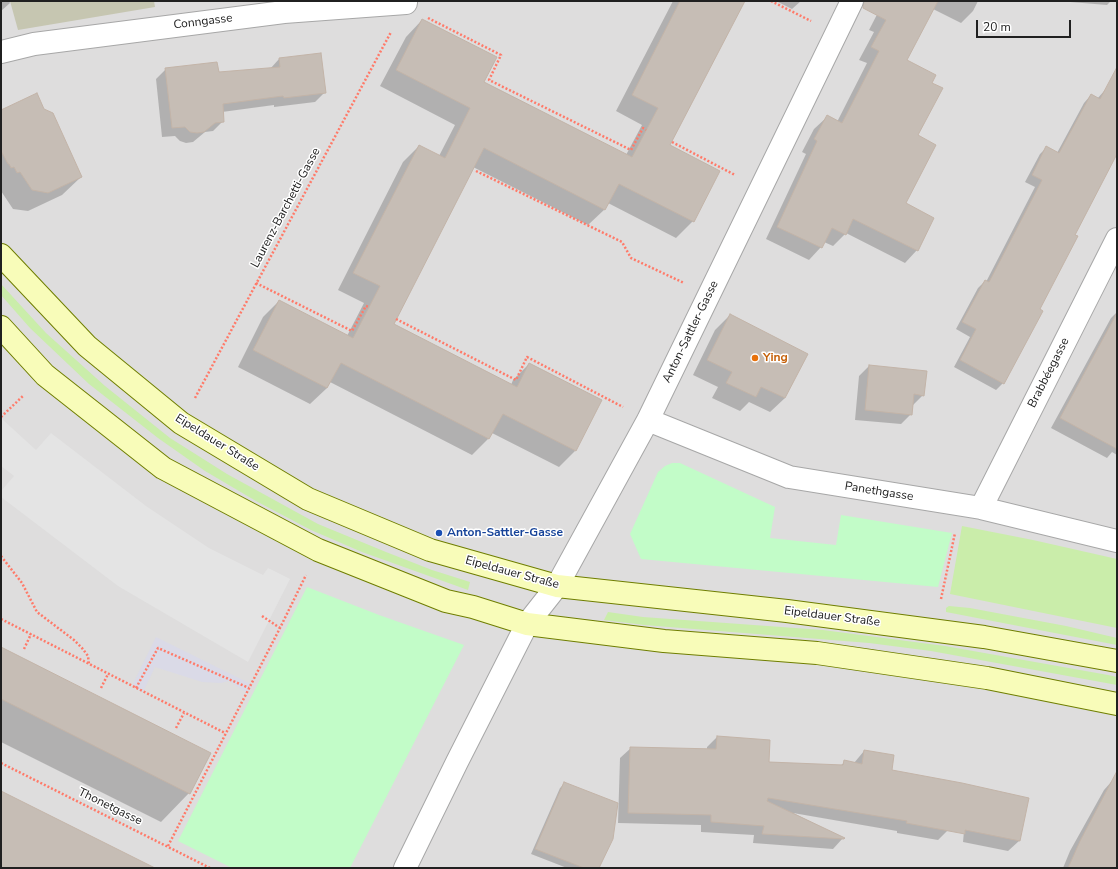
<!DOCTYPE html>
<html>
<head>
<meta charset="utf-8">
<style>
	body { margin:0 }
	#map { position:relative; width:1118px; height:869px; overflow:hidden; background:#f1ede6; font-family:"Nunito Sans",sans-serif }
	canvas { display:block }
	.frame { position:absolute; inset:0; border:2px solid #202020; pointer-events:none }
	.scale { position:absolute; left:976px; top:20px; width:95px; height:18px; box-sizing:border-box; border:2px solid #202020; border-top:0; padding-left:5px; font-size:12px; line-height:14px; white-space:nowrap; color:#202020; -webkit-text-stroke:3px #fff; paint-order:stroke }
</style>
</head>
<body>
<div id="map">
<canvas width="1118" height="869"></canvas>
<div class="frame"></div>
<div class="scale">20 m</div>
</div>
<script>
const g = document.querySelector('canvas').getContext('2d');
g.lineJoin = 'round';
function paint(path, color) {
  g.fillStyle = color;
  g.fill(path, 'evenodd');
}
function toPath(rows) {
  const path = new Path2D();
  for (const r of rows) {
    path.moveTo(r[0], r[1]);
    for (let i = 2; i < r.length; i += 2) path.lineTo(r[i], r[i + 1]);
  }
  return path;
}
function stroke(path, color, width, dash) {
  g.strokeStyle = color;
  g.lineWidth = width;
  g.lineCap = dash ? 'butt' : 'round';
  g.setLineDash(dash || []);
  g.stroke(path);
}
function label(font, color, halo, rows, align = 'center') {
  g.font = font + ' "Nunito Sans",sans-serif';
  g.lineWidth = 3;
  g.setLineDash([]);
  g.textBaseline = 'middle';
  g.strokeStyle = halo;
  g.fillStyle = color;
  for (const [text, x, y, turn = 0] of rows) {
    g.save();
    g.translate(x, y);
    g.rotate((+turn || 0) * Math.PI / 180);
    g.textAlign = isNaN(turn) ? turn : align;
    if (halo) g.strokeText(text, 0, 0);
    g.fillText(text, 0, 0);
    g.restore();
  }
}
const residential = toPath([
	[1,1,1117,1,1117,868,1,868]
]);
const construction = toPath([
	[10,1,154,1,155,7,18,30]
]);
const grass = toPath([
	[1,284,46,333,105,386,170,438,227,474,318,524,386,552,432,570,470,582,468,590,362,552,311,530,256,501,205,471,158,438,89,384,30,328,1,295],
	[962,526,1033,540,1117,559,1117,628,950,594],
	[949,606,970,608,1066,626,1117,638,1117,645,946,612,946,608],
	[608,612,643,617,823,630,945,646,1108,675,1117,677,1117,685,931,651,869,643,644,625,604,620]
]);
const park = toPath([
	[672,463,680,463,775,507,770,538,836,545,841,515,952,533,938,587,641,559,630,534,658,472,665,466],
	[307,587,379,615,464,645,350,868,232,868,178,841]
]);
const parking = toPath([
	[1,418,36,450,51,433,146,506,209,548,263,575,268,568,290,579,248,662,118,586,1,497,1,491,14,476,1,466]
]);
const plaza = toPath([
	[156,637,251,684,247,693,229,681,221,683,202,682,155,667,143,692,132,686]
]);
const shadow = toPath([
	[1,1,9,1,10,3,1,11],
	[673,1,744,1,669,146,693,221,676,238,608,203,605,209,588,225,473,167,392,324,511,385,513,380,529,364,575,451,559,467,492,433,489,438,472,455,330,382,327,388,310,404,238,367,263,317,279,301,347,336,364,303,338,290,403,162,419,146,439,156,455,125,380,86,406,37,422,20,483,82,626,155,642,125,616,111],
	[776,1,801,1,792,9],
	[884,1,978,1,973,11,961,23,933,9,906,60,931,83,917,135,904,204,917,250,905,263,846,233,833,246,824,242,821,247,809,260,766,239,806,154,802,152,814,129,827,117,837,122,867,63,859,60,874,32,869,30],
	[1058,1,1111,1,1107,5],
	[279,59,325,92,315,102,274,107,274,105,222,112,223,121,213,131,205,132,193,142,186,143,180,141,175,136,162,137,156,79,166,69,218,73,270,69],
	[1105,90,1117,96,1117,152,1074,235,1003,383,996,390,954,367,970,337,956,329,978,288,985,281,986,282,1035,187,1025,182,1040,154,1047,147,1057,153,1084,103,1091,95,1097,99],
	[43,109,81,177,62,195,28,211,13,209,1,191,1,111],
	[1117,312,1117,455,1112,452,1107,458,1051,428,1111,318],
	[730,315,785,398,770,412,749,402,740,411,712,398,718,387,693,375,715,330],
	[869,366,923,395,913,405,911,414,901,424,855,420,859,376],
	[1,648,189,793,161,822,1,742],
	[717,737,769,741,767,762,840,766,845,762,854,763,864,751,891,771,948,830,938,840,897,833,897,831,793,813,843,838,833,849,753,843,754,835,701,832,701,825,618,823,620,758,631,748,707,750,707,747],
	[1112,781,1117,783,1117,850,1107,868,1063,868,1070,851,1104,790],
	[565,783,598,868,567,868,531,854,560,788],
	[967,798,1028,798,1019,841,1008,851,963,842]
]);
const building = toPath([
	[680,1,745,1,670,145,720,171,694,222,619,184,605,210,484,148,394,324,517,387,529,363,602,400,576,451,503,414,489,439,341,363,327,388,253,350,279,300,353,338,380,286,353,273,419,145,445,158,470,108,396,70,422,19,497,57,484,82,632,157,658,108,632,95,680,1],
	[864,1,938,1,907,60,936,75,932,83,943,88,918,135,936,145,906,203,934,218,918,251,853,219,846,235,832,228,822,248,777,227,817,141,814,139,827,115,842,123,879,51,871,47,886,20,863,8,864,1],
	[321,53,326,93,284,98,283,96,223,104,224,122,215,123,204,132,197,133,190,132,185,127,172,128,165,68,217,62,219,72,280,67,279,58,321,53],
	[1117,67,1117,154,1075,235,1078,236,1040,309,1043,311,1004,384,960,360,976,329,962,322,985,280,989,282,1042,180,1032,175,1046,146,1059,153,1091,94,1100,99,1117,67],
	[37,93,44,109,53,113,82,177,48,193,32,190,20,172,17,173,14,167,11,168,9,164,8,164,1,151,1,110,37,93],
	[1117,313,1117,449,1060,418,1117,313],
	[730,314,808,354,785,398,761,387,756,397,726,383,732,372,707,360,730,314],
	[869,365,927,371,924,396,914,394,912,415,865,410,869,365],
	[1,647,211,753,190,794,1,699,1,647],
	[717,736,770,740,769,762,843,765,844,760,862,764,864,750,894,755,892,770,962,783,1029,798,1020,841,965,830,965,834,906,823,907,821,768,798,767,801,845,838,844,839,762,834,764,826,711,822,711,815,628,813,630,747,716,749,717,736],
	[1117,771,1117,868,1068,868,1080,841,1117,771],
	[564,782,618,803,613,839,599,868,584,868,535,849,564,782],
	[1,791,155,868,1,868,1,791]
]);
const path = toPath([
	[771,1,811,21],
	[428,18,501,55,489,80,631,150,643,128,646,130],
	[672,142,735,175],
	[476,171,622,242,631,258,684,283],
	[256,283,352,331,366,306,369,307],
	[396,319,516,380,527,357,623,407],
	[195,398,391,32],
	[1,417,24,395],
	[1,556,22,583,37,612,74,640,82,648,88,656,89,665],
	[941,599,955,533],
	[262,616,280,628],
	[1,619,225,733],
	[24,649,31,634],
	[101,688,108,674],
	[136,688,158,648,249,688],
	[176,728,184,713],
	[1,763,210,868],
	[168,846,280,628,306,575]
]);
const minor = toPath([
	[1,52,34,44,284,12,406,3],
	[648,420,789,477,981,508,1117,541],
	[981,508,1117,239],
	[405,868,457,762,527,624,557,586,648,420,852,1]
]);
const secondary = toPath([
	[1,255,87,346,181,423,308,499,430,550,557,586,787,611,984,637,1117,661],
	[1,327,45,375,163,468,318,550,446,601,473,607,527,624,664,641,817,653,987,678,1117,704]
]);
const markers = [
	[755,358,4,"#e8710a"],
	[439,533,4,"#1a4fb4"]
];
const streetNames = [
	["Conngasse",203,22,-7],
	["Laurenz-Barchetti-Gasse",286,208,-62],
	["Anton-Sattler-Gasse",691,332,-64],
	["Brabbéegasse",1049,373,-63],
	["Eipeldauer Straße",217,443,32],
	["Panethgasse",879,492,9],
	["Eipeldauer Straße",512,573,15],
	["Eipeldauer Straße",832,617,7],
	["Thonetgasse",110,807,26]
];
const foodNames = [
	["Ying",763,358]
];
const transitNames = [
	["Anton-Sattler-Gasse",447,533]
];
paint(residential, '#dedddd');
paint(construction, '#c6c6b1');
paint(grass, '#caedaa');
paint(park, '#c2fcc8');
paint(parking, '#e4e4e4');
paint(plaza, '#dadae7');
paint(shadow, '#0003');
paint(building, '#c6bdb5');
stroke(building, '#c3b4a8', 1);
stroke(minor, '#a7a7a7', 24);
stroke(secondary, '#6f7e00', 24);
stroke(path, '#ff7a69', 2.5, [2, 2]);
stroke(minor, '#fff', 22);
stroke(secondary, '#f8fcb9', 22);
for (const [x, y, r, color] of markers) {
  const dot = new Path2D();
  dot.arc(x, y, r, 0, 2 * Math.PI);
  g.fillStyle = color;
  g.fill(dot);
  stroke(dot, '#fff', 1.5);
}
label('12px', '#202020', '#fff', streetNames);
label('bold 12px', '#c56008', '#fff', foodNames, 'left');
label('bold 12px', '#164399', '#fff', transitNames, 'left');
</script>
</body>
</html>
